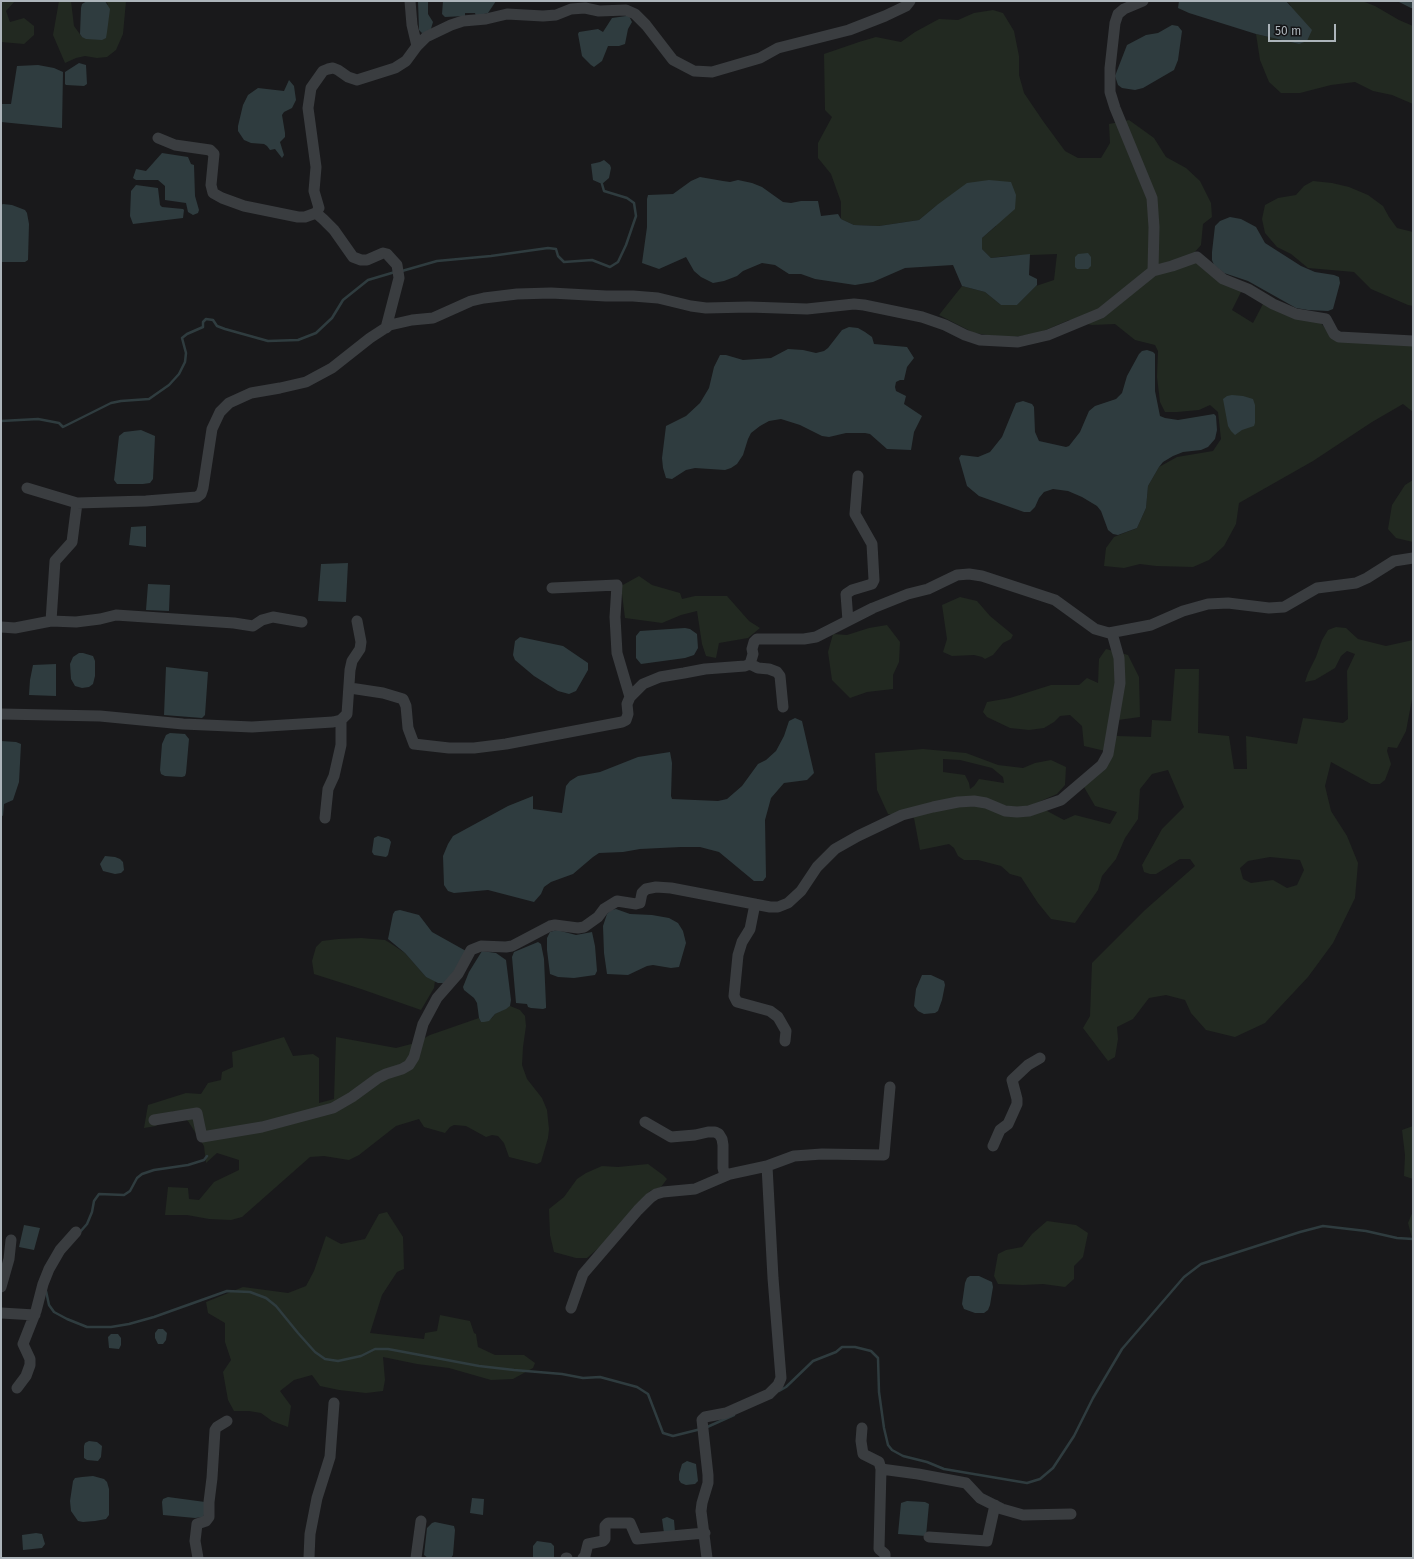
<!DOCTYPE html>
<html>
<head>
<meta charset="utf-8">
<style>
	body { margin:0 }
	#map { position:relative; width:1414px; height:1559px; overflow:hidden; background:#19191b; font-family:"Fira Sans",sans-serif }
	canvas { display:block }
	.frame { position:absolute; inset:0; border:2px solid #acb4ba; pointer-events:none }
	.scale { position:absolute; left:1268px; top:24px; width:68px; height:18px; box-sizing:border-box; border:2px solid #acb4ba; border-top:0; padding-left:5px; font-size:12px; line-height:14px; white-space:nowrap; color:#acb4ba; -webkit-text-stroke:3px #141416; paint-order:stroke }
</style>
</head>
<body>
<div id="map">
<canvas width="1414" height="1559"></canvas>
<div class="frame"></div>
<div class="scale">50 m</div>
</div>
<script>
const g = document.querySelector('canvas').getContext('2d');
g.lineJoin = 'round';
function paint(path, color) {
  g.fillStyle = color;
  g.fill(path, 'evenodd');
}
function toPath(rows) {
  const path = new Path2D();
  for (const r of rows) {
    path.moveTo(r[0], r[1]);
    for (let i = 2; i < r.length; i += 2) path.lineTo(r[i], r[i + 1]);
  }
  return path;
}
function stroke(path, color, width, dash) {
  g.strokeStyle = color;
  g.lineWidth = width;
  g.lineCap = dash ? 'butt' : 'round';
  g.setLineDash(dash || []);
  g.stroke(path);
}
const green = toPath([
	[1,1,15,1,6,11,10,22,24,18,34,26,34,35,24,44,1,42],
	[59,1,71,1,74,26,82,37,108,4,105,1,126,1,123,34,116,50,107,57,97,58,85,56,76,58,65,63,53,35],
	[1286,1,1362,1,1375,6,1399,20,1413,26,1413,104,1392,95,1373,91,1355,82,1331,85,1300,93,1281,93,1269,82,1260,60,1256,34,1299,44,1290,4],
	[993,10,1003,13,1014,31,1019,56,1019,75,1024,93,1043,121,1065,151,1078,158,1101,158,1110,143,1109,124,1129,120,1154,138,1166,157,1186,168,1200,181,1211,203,1212,217,1203,224,1201,245,1194,253,1242,290,1232,310,1253,323,1264,302,1320,322,1330,334,1413,344,1413,412,1403,404,1372,422,1313,461,1239,503,1236,524,1224,546,1209,560,1193,567,1156,566,1140,564,1124,568,1104,566,1106,548,1114,537,1137,528,1146,508,1148,486,1159,467,1177,457,1213,451,1221,439,1218,412,1210,405,1199,410,1177,412,1165,412,1160,402,1157,377,1158,351,1155,345,1135,340,1115,324,1092,325,1069,320,1039,333,1008,338,974,333,939,315,962,286,985,292,1001,305,1017,305,1036,286,1054,280,1057,254,1007,256,991,258,982,249,982,238,996,226,937,205,919,220,879,226,854,225,841,219,841,202,831,174,818,158,818,143,832,117,825,110,824,54,859,42,876,37,901,42,915,32,939,19,958,20,974,13],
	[1313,181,1332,183,1349,187,1368,195,1383,206,1389,217,1397,228,1413,232,1413,306,1408,305,1371,289,1354,272,1308,268,1291,254,1277,247,1265,233,1262,219,1265,205,1278,198,1296,195,1304,186],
	[1413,480,1413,542,1396,538,1388,529,1392,505,1405,485],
	[639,576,652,585,680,593,682,599,695,596,727,596,749,621,760,628,748,638,719,643,716,658,706,656,702,644,697,611,681,615,662,623,625,618,621,586],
	[960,597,977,601,990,616,1013,635,1011,639,1003,643,993,655,985,659,982,657,974,655,952,656,943,652,947,639,942,605],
	[887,625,900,642,899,662,893,675,893,689,867,692,850,698,832,680,828,652,833,634,847,635,869,628],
	[1336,627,1346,628,1358,639,1386,646,1413,640,1413,694,1406,731,1397,748,1388,747,1387,751,1391,764,1385,780,1380,784,1371,784,1331,762,1325,786,1331,811,1347,836,1358,863,1355,898,1333,943,1308,977,1265,1023,1235,1037,1206,1030,1191,1013,1185,1000,1166,995,1149,998,1133,1019,1117,1027,1118,1039,1115,1057,1108,1061,1083,1028,1090,1016,1092,963,1145,910,1195,866,1190,859,1180,859,1156,874,1150,874,1144,872,1142,865,1162,829,1184,807,1168,770,1152,774,1140,789,1138,819,1125,838,1116,859,1102,876,1098,890,1075,923,1051,919,1038,903,1021,877,1010,874,1001,866,978,860,964,860,958,856,954,848,949,844,920,850,914,818,888,814,877,790,875,753,923,749,966,753,998,765,1023,768,1035,763,1051,760,1066,767,1065,785,1057,794,1034,804,1064,820,1075,815,1110,824,1117,812,1095,806,1084,787,1105,751,1084,746,1082,726,1070,715,1060,716,1054,722,1044,728,1029,730,1010,728,987,717,983,712,987,702,1010,698,1051,685,1079,685,1087,678,1098,683,1099,659,1106,649,1128,655,1139,677,1140,717,1118,720,1117,736,1151,737,1152,720,1171,721,1175,669,1199,669,1198,733,1229,736,1234,769,1247,769,1246,736,1297,744,1303,718,1343,723,1348,719,1347,671,1355,654,1347,651,1341,656,1335,668,1315,680,1305,682,1308,673,1316,657,1322,640,1328,630],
	[943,759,960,760,992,768,1003,777,1004,783,979,779,974,786,970,789,969,783,965,775,943,772],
	[1270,857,1300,860,1304,870,1297,885,1287,888,1273,880,1251,883,1243,879,1240,868,1248,861],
	[361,938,385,940,390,943,405,953,426,977,435,981,434,988,421,1010,361,989,314,974,312,961,316,947,322,941,338,939],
	[510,1006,520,1010,525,1016,526,1026,523,1047,522,1065,527,1079,542,1098,547,1110,549,1129,548,1138,541,1162,537,1164,509,1157,504,1143,498,1136,492,1135,486,1137,466,1126,454,1125,450,1127,445,1133,424,1127,419,1119,396,1126,359,1155,349,1160,324,1156,310,1157,242,1217,231,1220,209,1219,187,1215,165,1215,168,1187,188,1188,189,1199,199,1200,214,1182,239,1170,239,1160,217,1153,206,1163,204,1146,188,1121,173,1111,156,1126,144,1128,148,1105,186,1093,201,1094,208,1083,221,1080,222,1072,233,1067,232,1052,284,1037,293,1056,313,1054,319,1058,319,1103,334,1099,336,1037,396,1048,415,1043,430,1035,479,1018,481,1022,492,1018,495,1014],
	[1413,1126,1413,1179,1404,1176,1405,1155,1402,1130],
	[648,1164,663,1175,667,1179,661,1187,650,1191,609,1239,587,1258,576,1258,554,1252,550,1235,549,1209,564,1197,577,1179,586,1173,602,1166,618,1167],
	[1413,1211,1413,1242,1408,1223],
	[387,1212,403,1237,404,1269,397,1272,382,1295,370,1333,424,1339,425,1333,437,1331,440,1315,470,1321,474,1333,476,1334,478,1347,495,1355,524,1355,535,1363,533,1368,513,1379,491,1380,449,1368,417,1364,383,1357,385,1380,383,1391,366,1393,339,1390,320,1386,312,1375,294,1380,280,1391,291,1406,288,1427,272,1421,261,1413,249,1411,234,1411,228,1400,223,1372,231,1360,225,1342,225,1323,208,1313,206,1302,243,1287,288,1293,306,1286,314,1271,326,1236,341,1244,365,1239,379,1214],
	[1047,1221,1076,1225,1088,1233,1083,1257,1074,1266,1074,1279,1065,1287,1043,1284,1023,1285,998,1284,994,1276,998,1254,1006,1250,1022,1247,1032,1234]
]);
const water = toPath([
	[87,1,105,1,110,9,107,32,106,38,102,40,86,39,82,37,80,34,81,8,82,4],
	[418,1,428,1,428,14,433,22,430,32,422,33,419,30],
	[443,1,496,1,488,13,476,16,475,13,465,13,465,16,445,17,442,14],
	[1179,1,1286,1,1312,30,1307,41,1299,44,1256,34,1189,13,1178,8],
	[1397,1,1413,1,1413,8,1411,8],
	[626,16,629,16,632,22,628,29,625,44,619,46,608,46,602,61,594,67,591,65,582,56,578,34,579,32,598,29,603,32,612,18],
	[1172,25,1178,26,1182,31,1178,60,1174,70,1143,88,1135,90,1122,88,1118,85,1115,76,1127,45,1146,35,1158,33],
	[79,63,86,65,87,84,84,86,66,85,65,84,65,72],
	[38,65,54,68,63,72,62,128,1,122,1,104,11,104,17,66],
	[289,80,294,86,296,100,292,108,284,112,282,115,285,133,285,137,280,142,284,155,282,158,275,149,270,150,267,146,264,144,251,143,244,140,238,131,238,126,243,105,248,95,258,88,284,91],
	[162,153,188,157,191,164,194,165,195,196,199,210,198,213,193,215,188,212,186,203,165,200,165,186,158,180,136,180,133,178,136,169,146,171],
	[604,160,610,165,611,168,609,178,602,184,593,180,591,164,600,162],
	[700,177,723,181,730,182,738,180,752,183,762,187,783,202,791,203,801,201,818,201,821,216,838,214,841,219,854,225,879,226,919,220,937,205,967,183,989,180,1011,182,1016,195,1015,209,982,238,982,249,991,258,1030,254,1029,275,1037,279,1037,285,1017,305,1001,305,985,292,962,286,953,265,905,268,873,282,855,285,815,279,801,274,789,274,775,265,762,263,743,271,737,276,724,281,713,283,701,277,694,271,686,257,659,269,642,263,647,227,647,199,648,195,673,194,691,181],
	[136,185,158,188,160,205,162,207,183,209,184,210,183,218,133,224,130,216,131,191],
	[3,204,12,205,25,210,27,213,29,224,28,260,25,262,1,262,1,205],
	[1230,217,1241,219,1256,227,1265,243,1301,266,1315,272,1334,275,1339,277,1340,283,1333,309,1328,311,1308,310,1296,308,1248,281,1224,273,1214,265,1212,260,1212,252,1215,226,1220,221],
	[1088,253,1091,257,1091,266,1088,269,1077,269,1075,267,1075,257,1078,254],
	[849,327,858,328,865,332,872,337,874,344,907,347,914,358,907,367,904,380,900,380,896,382,895,387,896,391,906,396,904,404,922,416,914,432,911,450,887,449,870,434,865,433,846,433,829,437,822,436,800,425,781,419,769,421,760,426,751,433,748,439,743,455,737,464,731,468,725,470,695,468,686,470,672,479,666,478,663,468,662,458,666,426,686,416,700,403,709,388,714,367,720,355,726,355,743,360,771,358,788,349,803,350,816,353,824,351,828,348,842,330],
	[1147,350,1153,352,1155,354,1155,391,1160,416,1165,418,1178,420,1214,414,1216,416,1217,430,1215,439,1208,447,1201,450,1183,452,1173,456,1163,462,1159,467,1148,486,1146,508,1137,528,1118,535,1113,534,1108,530,1101,511,1097,506,1082,497,1068,491,1053,489,1044,492,1039,498,1035,507,1030,512,1024,512,979,496,967,486,959,458,961,455,978,457,990,452,1002,437,1016,403,1023,401,1032,404,1034,407,1035,432,1039,441,1066,447,1069,446,1080,432,1089,411,1095,406,1116,399,1122,393,1127,376,1139,354,1142,351],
	[1232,395,1243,396,1253,399,1255,405,1255,423,1254,426,1242,430,1235,435,1231,431,1228,426,1223,399,1227,396],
	[141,430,155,436,153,479,150,483,143,484,117,484,114,480,119,436,124,432],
	[146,526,146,547,129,545,131,527],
	[348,563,346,602,318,601,321,564],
	[148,584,170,585,169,611,146,610],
	[685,628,690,629,697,634,698,648,694,655,685,658,641,664,636,658,636,636,640,631],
	[520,637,563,646,588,663,588,670,576,691,569,694,558,691,534,676,515,660,513,655,515,641],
	[79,653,83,653,93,656,95,661,95,676,93,684,89,687,82,688,75,686,71,679,70,664,73,657],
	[56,664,56,696,29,695,30,680,33,665],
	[166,667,208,672,205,715,202,718,164,715],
	[795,718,802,721,814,773,807,780,784,783,771,798,765,820,766,877,763,881,754,881,719,852,700,847,681,847,640,849,623,852,599,853,593,857,573,874,551,882,544,887,541,894,534,902,488,890,454,893,448,891,444,885,443,856,448,844,453,836,508,806,533,796,533,809,562,813,566,786,570,781,578,776,600,772,638,757,670,752,672,763,671,796,672,799,718,801,727,799,742,786,758,764,766,760,776,751,784,736,789,721],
	[170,733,185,734,189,739,186,773,185,776,182,777,165,776,161,774,160,770,162,744,166,735],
	[1,741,16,742,21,744,19,782,13,800,4,804,3,816,1,815],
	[378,836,389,839,391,842,388,855,386,857,374,855,372,852,374,838],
	[105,856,115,857,120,859,123,862,124,870,121,873,115,874,103,871,100,864],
	[616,909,630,914,652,915,669,918,678,923,683,931,686,943,679,967,671,968,653,965,647,966,628,975,607,974,604,953,603,926,607,914,611,910],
	[400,910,419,915,432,932,466,951,447,983,438,983,426,977,405,953,388,939,393,914,395,911],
	[557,930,576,935,592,932,595,946,597,971,595,975,574,978,558,977,550,974,547,950,547,938,550,932],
	[538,942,541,944,544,959,546,1005,546,1008,543,1009,531,1008,528,1007,527,1004,516,1003,512,957,514,952],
	[482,951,496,953,506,960,511,1000,510,1006,506,1009,495,1014,489,1021,484,1022,481,1022,479,1018,477,1003,474,998,464,990,463,987,469,972],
	[922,975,931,975,944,981,945,985,942,1000,938,1011,935,1013,924,1014,918,1011,914,1006,916,989],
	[24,1225,40,1228,34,1250,19,1247],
	[970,1276,979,1276,992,1282,993,1287,990,1305,988,1310,984,1313,975,1313,964,1309,962,1304,965,1283,967,1278],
	[158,1329,163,1329,167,1333,166,1340,163,1344,158,1344,155,1338,155,1333],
	[111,1334,118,1334,121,1338,121,1345,119,1349,109,1348,108,1337],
	[89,1441,97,1442,102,1446,101,1457,98,1461,87,1460,84,1458,84,1446,85,1443],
	[687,1461,696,1464,698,1481,695,1484,686,1485,681,1483,679,1480,679,1474,682,1464],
	[93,1476,104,1479,107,1482,109,1489,109,1515,106,1519,95,1521,83,1522,78,1521,71,1511,70,1501,73,1481,75,1478,82,1477],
	[168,1497,205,1502,205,1512,203,1517,195,1518,163,1515,162,1502,163,1499],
	[472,1498,484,1499,483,1515,470,1513],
	[907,1501,925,1502,929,1504,926,1536,898,1534,901,1503],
	[667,1517,674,1520,675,1532,664,1533,662,1519],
	[435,1522,454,1526,455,1530,453,1555,451,1558,428,1558,424,1555,427,1528,432,1523],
	[36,1533,42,1534,45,1544,42,1548,23,1550,22,1535],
	[537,1541,551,1543,554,1546,554,1558,533,1558,533,1546]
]);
const stream = toPath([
	[402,271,437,261,491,256,548,248,556,249,558,256,564,262,592,260,610,267,618,262,626,245,636,216,634,203,627,198,604,191,602,184],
	[1,421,38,419,59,423,63,427,111,403,121,401,149,399,169,385,179,374,185,362,186,353,182,338,187,334,203,327,203,322,206,319,213,320,217,326,225,329,268,341,298,340,316,333,332,318,343,300,368,280,395,272],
	[80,1232,87,1224,92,1212,94,1201,99,1194,124,1195,130,1191,137,1178,142,1174,154,1170,188,1165,204,1160,207,1156],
	[46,1291,49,1305,54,1312,67,1319,87,1327,111,1327,129,1324,154,1317,227,1291,250,1292,266,1298,276,1306,298,1333,315,1352,325,1359,338,1361,361,1356,375,1349,388,1349,479,1366,514,1370,562,1374,583,1378,600,1377,637,1387,648,1394,663,1433,673,1436,701,1429],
	[779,1391,786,1387,813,1361,836,1352,842,1347,855,1347,871,1351,878,1358,879,1392,884,1428,888,1445,892,1450,903,1456,927,1462,944,1469,1027,1483,1040,1479,1053,1468,1074,1436,1093,1398,1122,1349,1184,1277,1201,1264,1300,1232,1323,1226,1366,1231,1397,1238,1413,1239],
	[705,1428,734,1415]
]);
const street = toPath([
	[410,1,412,25,417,46],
	[158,138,175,145,210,150,214,154,211,185,213,193,222,198,244,206,298,217,305,217,316,213,319,208,314,191,316,167,308,108,311,88,323,71,328,69,333,68,338,70,348,77,357,80,395,68,406,61,417,46,426,37,451,25,463,21,486,19,507,14,543,16,556,15,571,9,585,8,599,11,626,10,635,14,646,25,673,60,694,71,712,72,760,58,778,48,849,30,885,16,906,6,910,1],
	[316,213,323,219,334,230,353,257,361,260,367,260,383,253,387,254,397,265,399,278,386,328],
	[1153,271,1172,266,1197,257,1223,279,1248,289,1273,304,1296,314,1326,319,1334,334,1339,337,1413,341],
	[27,488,77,503,146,501,197,497,201,494,203,488,212,429,220,412,229,403,251,393,280,388,306,382,332,368,370,338,390,325,412,320,433,318,471,301,484,298,517,294,551,293,606,296,633,296,658,298,691,306,706,308,749,307,807,309,854,304,864,305,922,317,945,325,965,335,980,340,1018,342,1048,335,1101,313,1153,271,1154,227,1152,198,1115,108,1110,92,1110,68,1115,23,1118,14,1124,9,1143,1],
	[552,588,617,585,615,617,617,653,630,697],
	[51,621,55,561,72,542,77,503],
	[848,621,846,594,852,590,872,584,874,580,872,544,855,514,858,476],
	[1,627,15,628,51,621,76,622,100,619,116,615,234,623,253,626,262,620,273,617,302,622],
	[750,664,758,668,769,669,777,672,780,676,783,707],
	[350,688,383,693,403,699,406,706,408,728,414,744,449,748,474,748,506,744,622,722,626,720,628,714,627,704,630,697,643,684,660,677,684,673,705,669,745,666,750,664,753,654,752,649,754,642,757,639,804,639,816,637,873,608,908,594,928,589,957,575,969,574,982,576,1055,600,1095,629,1109,633,1151,625,1183,611,1208,604,1228,603,1269,608,1284,607,1317,588,1356,583,1367,578,1394,561,1413,558],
	[1,714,100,716,183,724,252,727,333,722,341,720,347,714,350,670,352,661,360,649,361,642,357,621],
	[325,818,328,789,334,776,341,745,341,720],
	[755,904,750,929,742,942,738,955,734,996,737,1002,770,1011,778,1017,786,1031,785,1041],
	[154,1120,197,1113,202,1137,262,1127,333,1108,352,1097,378,1078,386,1074,402,1069,409,1065,414,1057,423,1024,437,998,458,974,471,950,481,946,506,947,512,946,550,926,555,925,578,928,584,927,598,917,604,909,617,901,636,904,640,903,642,893,646,889,656,887,671,888,770,907,778,907,788,903,801,891,817,867,835,849,858,836,902,815,933,807,958,802,974,801,986,803,1005,811,1017,812,1029,811,1061,800,1102,765,1108,754,1120,683,1119,658,1112,633],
	[645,1122,671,1137,695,1135,708,1132,715,1132,719,1134,722,1139,723,1145,723,1168,725,1176],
	[993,1146,1000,1130,1008,1124,1017,1104,1017,1099,1012,1080,1028,1065,1040,1058],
	[1,1287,9,1259,11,1240],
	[571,1308,583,1274,638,1210,650,1198,656,1194,663,1192,695,1189,730,1174,767,1166,794,1156,822,1154,884,1155,890,1087],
	[1,1313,35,1315],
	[17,1388,26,1376,30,1365,30,1359,23,1344,36,1311,43,1284,49,1269,60,1250,76,1232],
	[862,1428,861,1441,863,1454,879,1462,881,1469,918,1474,966,1483,980,1498,1002,1509,1023,1515,1071,1514],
	[881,1469,879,1549,885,1554,885,1558],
	[929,1537,987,1541,995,1505],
	[198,1558,195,1541,197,1524,206,1521,209,1517,209,1502,212,1478,215,1430,217,1427,227,1421],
	[309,1558,310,1534,317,1498,330,1457,334,1403],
	[416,1558,421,1521],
	[566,1558,567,1558],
	[583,1558,585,1556,588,1544,603,1541,605,1539,605,1526,608,1523,630,1523,637,1539,705,1533],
	[707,1558,701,1511,702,1503,708,1483,708,1475,702,1420,705,1417,726,1413,769,1394,778,1385,781,1378,773,1278,767,1166]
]);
paint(green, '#222921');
paint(water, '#2f3c3f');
stroke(stream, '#2f3c3f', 2.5);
stroke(street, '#3a3d40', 11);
</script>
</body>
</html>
